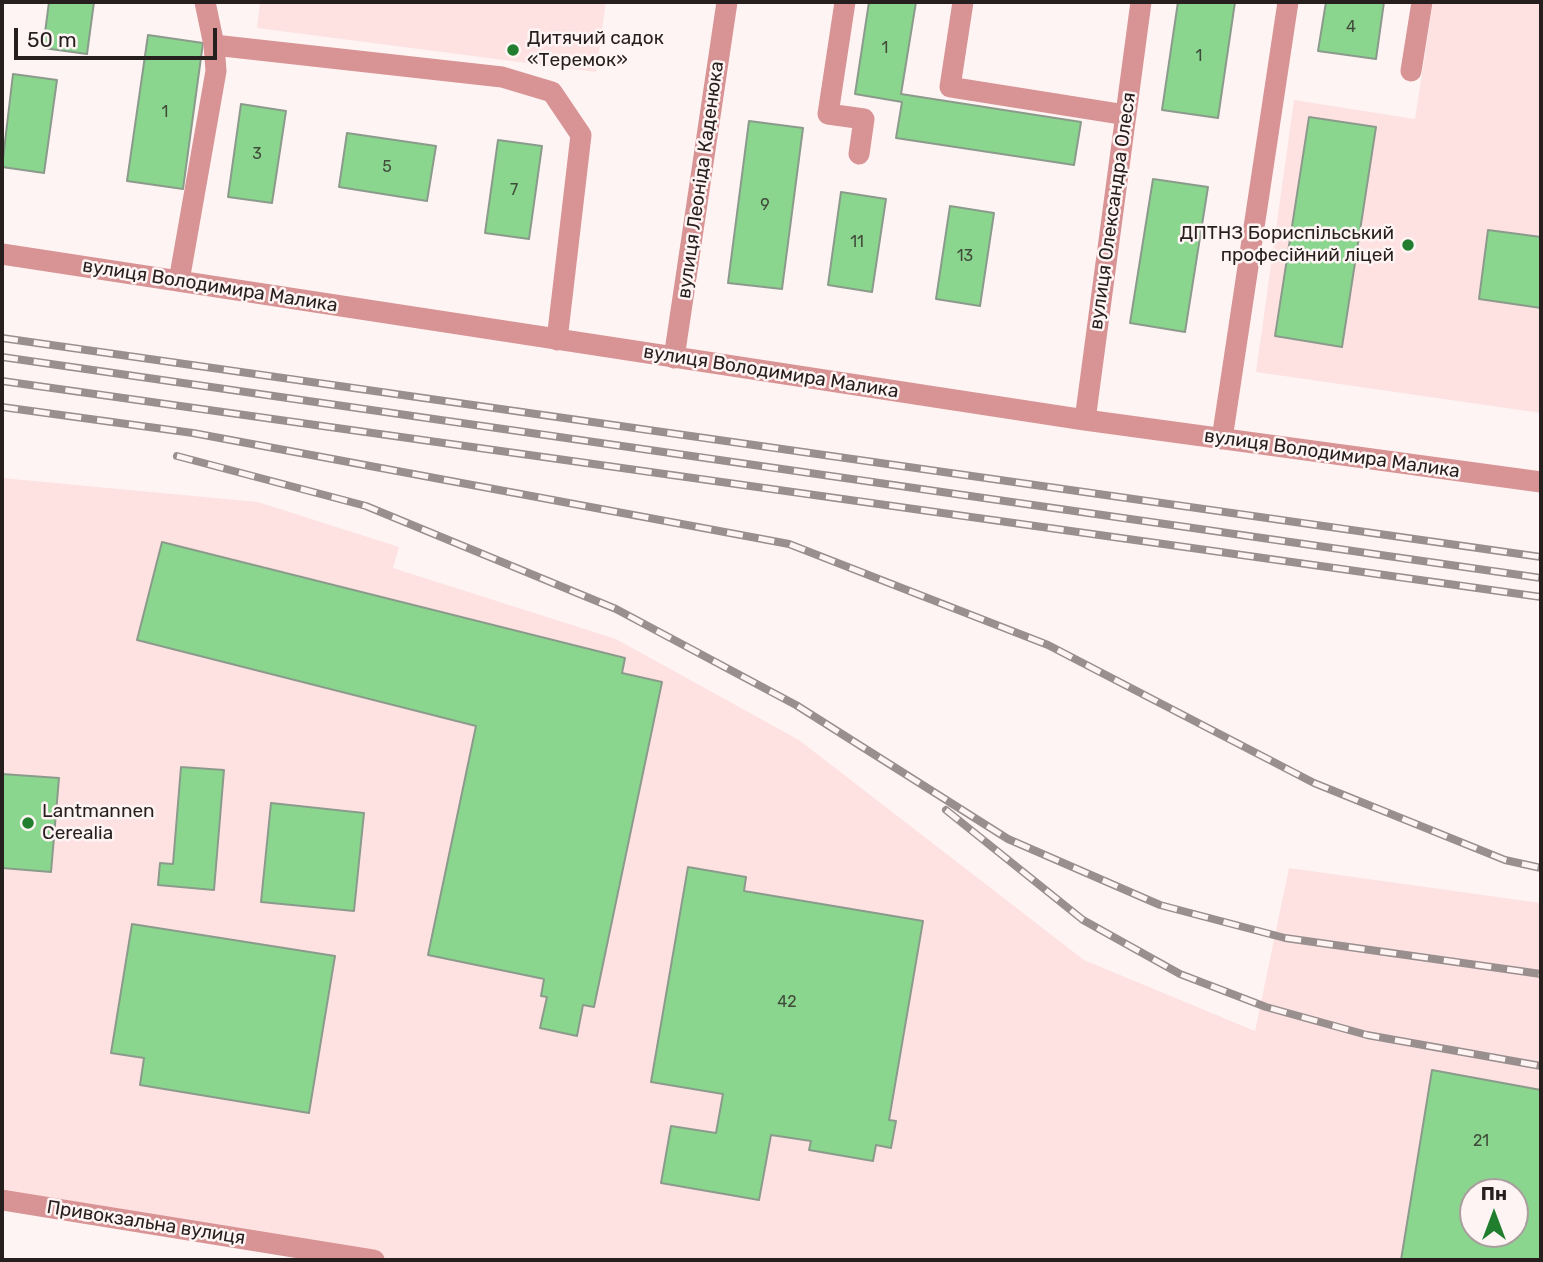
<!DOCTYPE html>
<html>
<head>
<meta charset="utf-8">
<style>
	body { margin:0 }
	#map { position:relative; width:1543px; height:1262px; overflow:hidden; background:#fff4f4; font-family:Rubik,sans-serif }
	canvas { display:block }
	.frame { position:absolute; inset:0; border:4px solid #271e1e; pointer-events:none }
	.north { position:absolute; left:1459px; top:1178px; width:70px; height:70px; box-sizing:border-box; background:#fff4f4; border:2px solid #a99e9e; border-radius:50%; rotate:0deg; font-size:19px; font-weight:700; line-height:28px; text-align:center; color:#271e1e }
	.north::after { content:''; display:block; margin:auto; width:24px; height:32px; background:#217e2f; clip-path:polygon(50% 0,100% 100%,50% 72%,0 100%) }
	.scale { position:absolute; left:14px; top:28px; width:203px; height:32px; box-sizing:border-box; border:4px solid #271e1e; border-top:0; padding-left:9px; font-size:21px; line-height:24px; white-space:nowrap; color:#271e1e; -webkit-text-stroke:5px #fff4f4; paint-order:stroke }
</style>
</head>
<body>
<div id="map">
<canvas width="1543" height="1262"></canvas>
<div class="frame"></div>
<div class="north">Пн</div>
<div class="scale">50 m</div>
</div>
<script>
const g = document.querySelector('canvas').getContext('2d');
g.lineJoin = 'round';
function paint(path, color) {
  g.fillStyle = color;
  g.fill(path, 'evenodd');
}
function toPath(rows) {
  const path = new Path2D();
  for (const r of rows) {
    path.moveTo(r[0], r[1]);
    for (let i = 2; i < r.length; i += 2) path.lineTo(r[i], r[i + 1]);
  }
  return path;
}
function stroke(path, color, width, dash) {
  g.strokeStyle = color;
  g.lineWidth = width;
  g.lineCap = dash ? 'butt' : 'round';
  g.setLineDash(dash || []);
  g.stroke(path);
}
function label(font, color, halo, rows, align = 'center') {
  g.font = font + ' Rubik,sans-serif';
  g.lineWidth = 5;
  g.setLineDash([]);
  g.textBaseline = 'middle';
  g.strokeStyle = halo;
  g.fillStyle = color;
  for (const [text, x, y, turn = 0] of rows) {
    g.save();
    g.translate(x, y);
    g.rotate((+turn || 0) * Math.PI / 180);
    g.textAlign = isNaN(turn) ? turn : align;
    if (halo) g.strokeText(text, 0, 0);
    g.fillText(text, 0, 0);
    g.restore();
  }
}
const built = toPath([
	[260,2,606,2,596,72,257,28],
	[1433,2,1541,2,1541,413,1256,372,1294,100,1415,119],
	[2,478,258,502,399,547,393,568,616,639,799,740,1084,960,1255,1031,1289,868,1541,903,1541,1260,374,1260,2,1200],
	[1473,1192,1515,1192,1515,1234,1473,1234]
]);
const building = toPath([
	[49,2,94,2,87,54,43,48,49,2],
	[869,2,916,2,901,94,1081,122,1074,165,896,138,902,102,855,94,869,2],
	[1178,2,1235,2,1218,118,1162,110,1178,2],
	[1326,2,1384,2,1376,59,1318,51,1326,2],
	[148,35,203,43,183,189,127,181,148,35],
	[13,74,57,80,44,173,2,167,13,74],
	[241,104,286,111,272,203,228,197,241,104],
	[1309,117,1376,127,1342,347,1275,336,1309,117],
	[749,121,803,128,782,289,728,283,749,121],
	[347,133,436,146,427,201,339,187,347,133],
	[498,140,542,146,529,239,485,233,498,140],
	[1153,179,1208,187,1185,332,1130,323,1153,179],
	[841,192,886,199,872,292,828,285,841,192],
	[950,206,994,213,980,306,936,299,950,206],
	[1488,230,1541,237,1541,308,1479,299,1488,230],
	[162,542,625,658,622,673,662,682,594,1007,583,1005,577,1036,540,1028,547,997,541,996,544,979,428,955,476,726,137,640,162,542],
	[181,767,224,770,214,890,158,885,160,863,173,864,181,767],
	[2,774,59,778,51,872,2,868,2,774],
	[271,803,364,813,354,911,261,902,271,803],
	[688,867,746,877,744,891,923,921,889,1120,896,1121,891,1148,876,1145,873,1161,809,1150,811,1141,771,1135,759,1200,661,1183,671,1126,716,1133,723,1094,651,1082,688,867],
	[132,924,335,956,309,1113,140,1085,144,1058,111,1053,132,924],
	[1432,1070,1541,1090,1541,1260,1401,1260,1432,1070],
	[1473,1192,1515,1192,1515,1234,1473,1234,1473,1192]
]);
const minor = toPath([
	[845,2,828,114,864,119,859,154],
	[963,2,950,87,1126,115],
	[214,45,502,77,552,92,581,135,557,340],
	[1411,71,1422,2],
	[2,254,1085,420,1541,482],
	[179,281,216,71,214,45,205,2],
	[674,358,727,2],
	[1085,420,1141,2],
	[1222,439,1288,2],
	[2,1200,374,1260]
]);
const rail = toPath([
	[2,338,1541,557],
	[2,357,1541,578],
	[2,381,1541,597],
	[2,407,193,433,789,544,1048,645,1314,783,1505,860,1541,868],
	[177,456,366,506,616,609,796,705,1008,839,1160,905,1285,938,1541,974],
	[946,810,1083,920,1180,974,1266,1007,1367,1035,1541,1066]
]);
const markers = [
	[513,50,7,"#217e2f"],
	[1408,245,7,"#217e2f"],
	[28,823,7,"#217e2f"]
];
const numberNames = [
	["4",1351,27],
	["1",885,48],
	["1",1199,56],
	["1",165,112],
	["3",257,154],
	["5",387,167],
	["7",514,190],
	["9",765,205],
	["11",857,242],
	["13",965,256],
	["42",787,1002],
	["21",1481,1141]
];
const poiNames = [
	["Дитячий садок",527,39],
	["«Теремок»",527,61],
	["ДПТНЗ Бориспільський",1394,234,"right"],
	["професійний ліцей",1394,256,"right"],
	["Lantmannen",42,812],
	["Cerealia",42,834]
];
const streetNames = [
	["вулиця Леоніда Каденюка",701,180,-82],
	["вулиця Олександра Олеся",1113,211,-82],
	["вулиця Володимира Малика",210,286,9],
	["вулиця Володимира Малика",771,372,9],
	["вулиця Володимира Малика",1332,454,8],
	["Привокзальна вулиця",146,1223,9]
];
paint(built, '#fee2e2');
paint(building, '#8bd68f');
stroke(building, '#8b9b8b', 2);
stroke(minor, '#d89495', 21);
stroke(rail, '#998f8f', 8);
stroke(rail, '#fff4f4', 5, [16]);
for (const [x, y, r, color] of markers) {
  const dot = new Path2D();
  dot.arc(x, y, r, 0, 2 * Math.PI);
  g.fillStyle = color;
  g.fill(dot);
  stroke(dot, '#fff4f4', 2.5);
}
label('16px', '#404c3a', null, numberNames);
label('19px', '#271e1e', '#fff4f4', poiNames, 'left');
label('19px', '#271e1e', '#fff4f4', streetNames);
</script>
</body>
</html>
